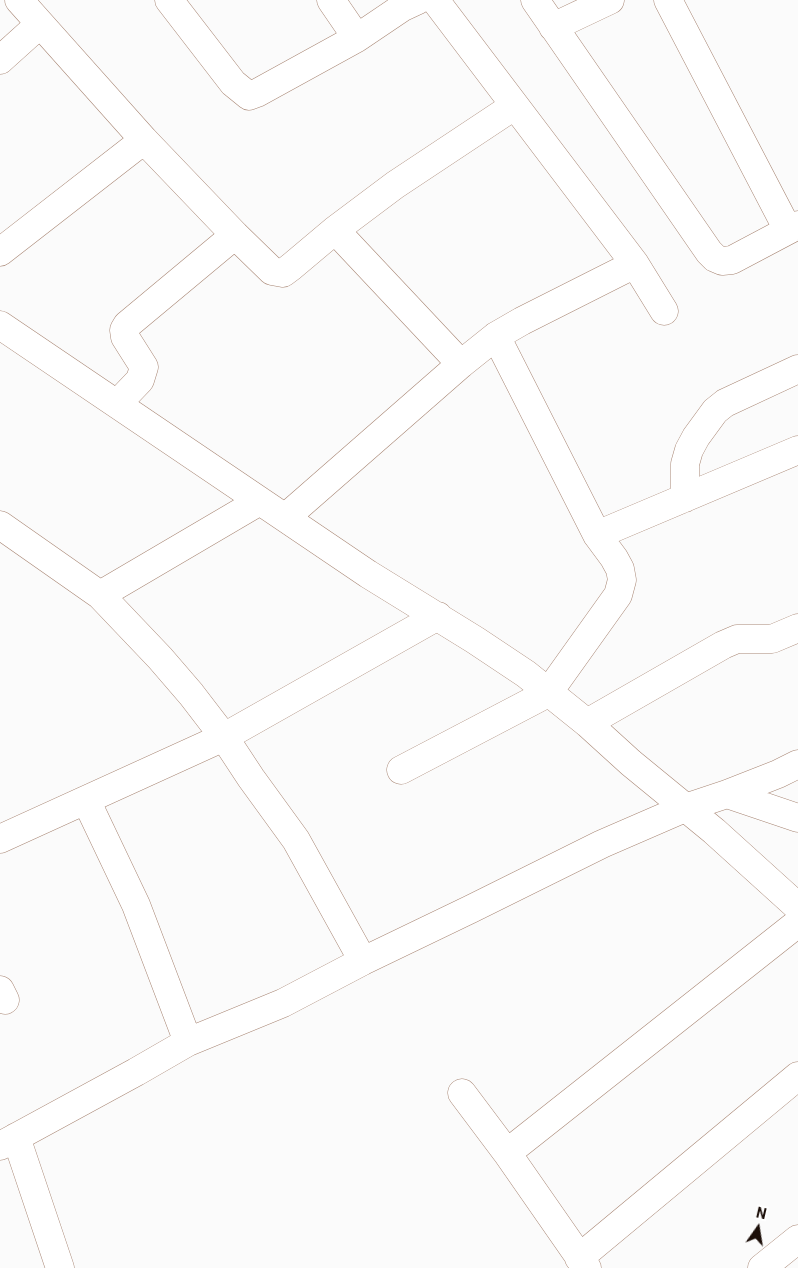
<!DOCTYPE html>
<html>
<head>
<meta charset="utf-8">
<style>
	body { margin:0 }
	#map { position:relative; width:798px; height:1268px; overflow:hidden; background:#fbfbfb; font-family:Roboto,sans-serif }
	canvas { display:block }
	.north { position:absolute; left:733px; top:1203px; width:50px; height:50px; -webkit-text-stroke:4px #fff; paint-order:stroke; rotate:13deg; font-size:14px; font-weight:700; line-height:20px; text-align:center; color:#1b0e08 }
	.north::after { content:''; display:block; margin:auto; width:18px; height:22px; background:#1b0e08; clip-path:polygon(50% 0,100% 100%,50% 72%,0 100%) }
</style>
</head>
<body>
<div id="map">
<canvas width="798" height="1268"></canvas>
<div class="north">N</div>
</div>
<script>
const g = document.querySelector('canvas').getContext('2d');
g.lineJoin = 'round';
function toPath(rows) {
  const path = new Path2D();
  for (const r of rows) {
    path.moveTo(r[0], r[1]);
    for (let i = 2; i < r.length; i += 2) path.lineTo(r[i], r[i + 1]);
  }
  return path;
}
function stroke(path, color, width, dash) {
  g.strokeStyle = color;
  g.lineWidth = width;
  g.lineCap = dash ? 'butt' : 'round';
  g.setLineDash(dash || []);
  g.stroke(path);
}
const minor = toPath([
	[19,0,144,140,235,235,272,271,283,273,291,267,335,230,395,185,514,106],
	[169,0,233,83,249,96,257,93,357,38,403,7,418,0],
	[331,0,357,38],
	[435,0,635,264,664,311],
	[535,0,709,252,715,258,722,261,732,260,798,225],
	[668,0,788,230],
	[553,27,610,0],
	[0,60,40,24],
	[335,230,461,364],
	[0,252,144,140],
	[0,325,368,574,475,640,526,674,587,723,631,763,714,831,798,907],
	[118,403,140,380,144,367,125,337,124,330,127,325,235,235],
	[685,498,685,464,689,450,696,437,715,411,725,403,798,369],
	[286,517,461,364,496,336,522,321,635,264],
	[0,525,100,595,160,658,191,694,224,737,251,778,296,840,363,961],
	[597,535,798,450],
	[100,595,260,501],
	[587,723,723,645,737,639,772,639,798,628],
	[401,770,548,693,618,595,622,580,620,569,614,558,597,535,496,336],
	[727,794,798,818],
	[86,800,136,905,188,1042],
	[0,839,224,737,438,616],
	[0,990,5,1000],
	[462,1093,507,1153,587,1268],
	[16,1137,60,1268],
	[0,1146,136,1072,188,1042,283,1003,363,961,471,909,602,844,685,808,727,794,778,774,798,764],
	[507,1153,798,923],
	[579,1258,798,1076],
	[762,1268,798,1239]
]);
stroke(minor, '#a88674', 29);
stroke(minor, '#fff', 28);
</script>
</body>
</html>
